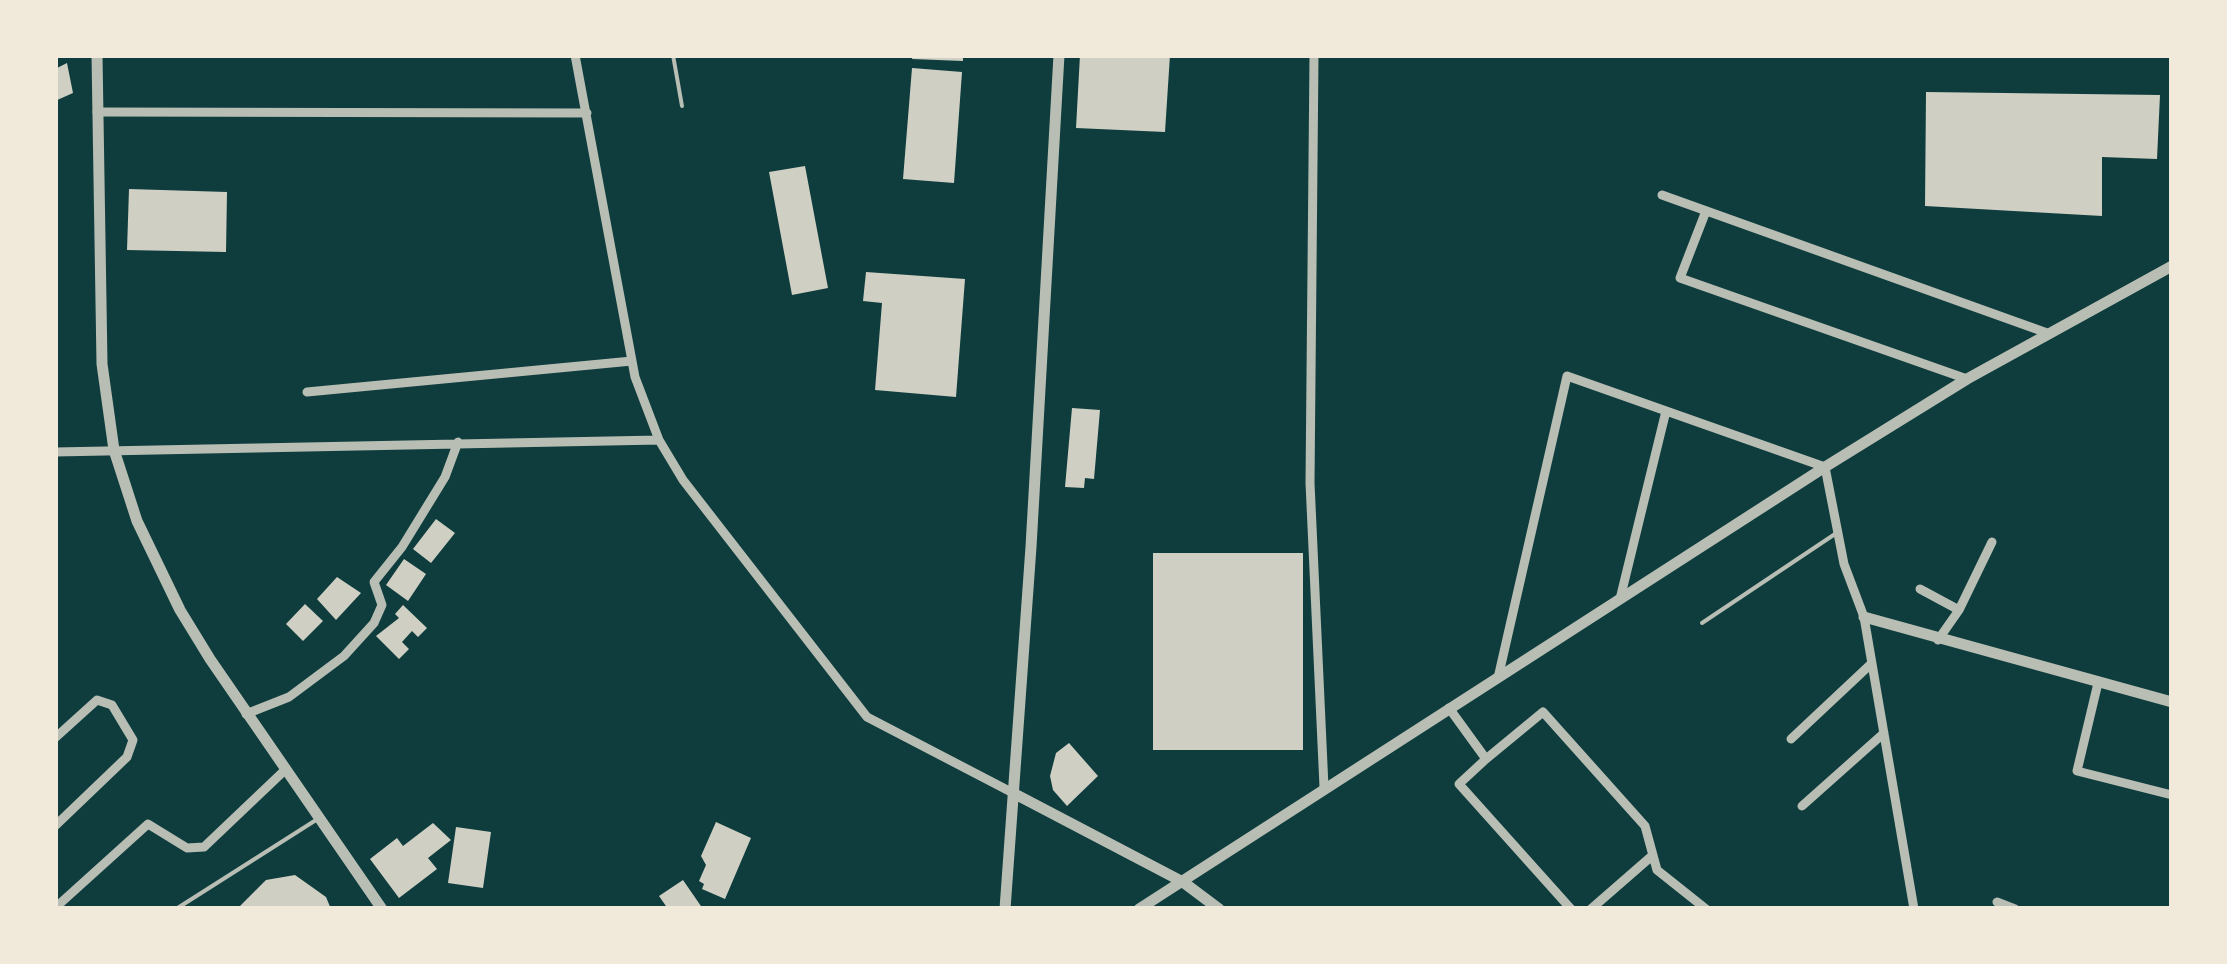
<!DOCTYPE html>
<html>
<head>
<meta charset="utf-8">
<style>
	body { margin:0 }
	#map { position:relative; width:2227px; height:964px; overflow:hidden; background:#0f3d3e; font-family:Barlow,sans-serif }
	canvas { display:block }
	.frame { position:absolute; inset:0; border:58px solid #f1e9da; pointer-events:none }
</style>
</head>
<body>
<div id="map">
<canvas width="2227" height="964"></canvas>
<div class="frame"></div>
</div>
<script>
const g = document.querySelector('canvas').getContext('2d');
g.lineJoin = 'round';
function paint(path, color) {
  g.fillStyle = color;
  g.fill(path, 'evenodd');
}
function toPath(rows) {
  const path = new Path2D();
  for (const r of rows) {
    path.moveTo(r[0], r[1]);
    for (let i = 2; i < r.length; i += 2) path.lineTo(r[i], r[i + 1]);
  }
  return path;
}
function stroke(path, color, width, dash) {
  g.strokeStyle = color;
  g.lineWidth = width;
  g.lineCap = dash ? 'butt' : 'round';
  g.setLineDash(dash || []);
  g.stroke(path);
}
const building = toPath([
	[913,55,963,55,963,61,912,59],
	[1080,55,1170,55,1165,132,1076,128],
	[67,63,73,93,55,101,55,69],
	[912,68,962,72,954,183,903,179],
	[1926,92,2160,95,2157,159,2102,157,2102,216,1925,206],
	[805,166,828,288,792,295,769,172],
	[129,189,227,192,226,252,127,250],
	[866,272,965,279,956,397,875,390,882,303,863,301],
	[1072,408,1100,410,1094,479,1085,478,1084,488,1065,487],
	[436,519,455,533,431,563,413,549],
	[1153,553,1303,553,1303,750,1153,750],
	[404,559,426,574,408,601,386,585],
	[337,577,361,593,336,620,317,599],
	[305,604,323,621,303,641,286,624],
	[403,605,427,628,418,637,412,631,402,642,409,649,399,659,376,636,399,618,395,614],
	[1069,743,1098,776,1067,806,1053,790,1050,776,1056,753],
	[716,822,751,838,725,899,702,889,704,884,699,881,706,865,701,856],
	[433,823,451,840,428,858,437,869,399,898,370,859,397,838,403,846],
	[456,827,491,832,483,888,448,883],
	[295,875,326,897,331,909,237,909,266,880],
	[683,880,703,909,668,909,659,896]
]);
const service = toPath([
	[673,55,682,106],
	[1702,623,1838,532],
	[176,909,316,820]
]);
const minor = toPath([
	[575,55,635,377,659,440,683,480,867,717,1015,794],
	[1314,55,1310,483,1324,787],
	[97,112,587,113],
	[1662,195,2050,334],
	[1706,211,1680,278,1967,379],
	[307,392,632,361],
	[55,452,659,440],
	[1920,589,1959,610],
	[1620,599,1666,411],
	[1938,640,1959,610,1992,542],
	[1498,678,1567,376,1825,467,1844,564,1864,617,1914,909],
	[2098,683,2077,771,2172,795],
	[1449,708,1486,759,1543,712,1645,826,1657,870,1706,909],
	[246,714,289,697,344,656,374,623,382,605,374,582,402,547,445,477,458,442],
	[55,738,97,700,112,705,133,740,127,757,55,826],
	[1791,739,1872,663],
	[1486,759,1459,784,1571,909],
	[1802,806,1884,733],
	[1997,902,2015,909],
	[55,908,148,824,187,848,204,847,286,769],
	[1591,909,1653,855]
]);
const tertiary = toPath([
	[97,55,102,364,114,450,137,521,180,610,210,659,382,909],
	[1864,617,2172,702],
	[1015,794,1183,882,1219,909],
	[1005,909,1031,547,1059,55],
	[1139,909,1825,467,1967,379,2172,266]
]);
paint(building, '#cfcfc3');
stroke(service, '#b8beb3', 4);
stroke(minor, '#b8beb3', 9);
stroke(tertiary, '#b8beb3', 11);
</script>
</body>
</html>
